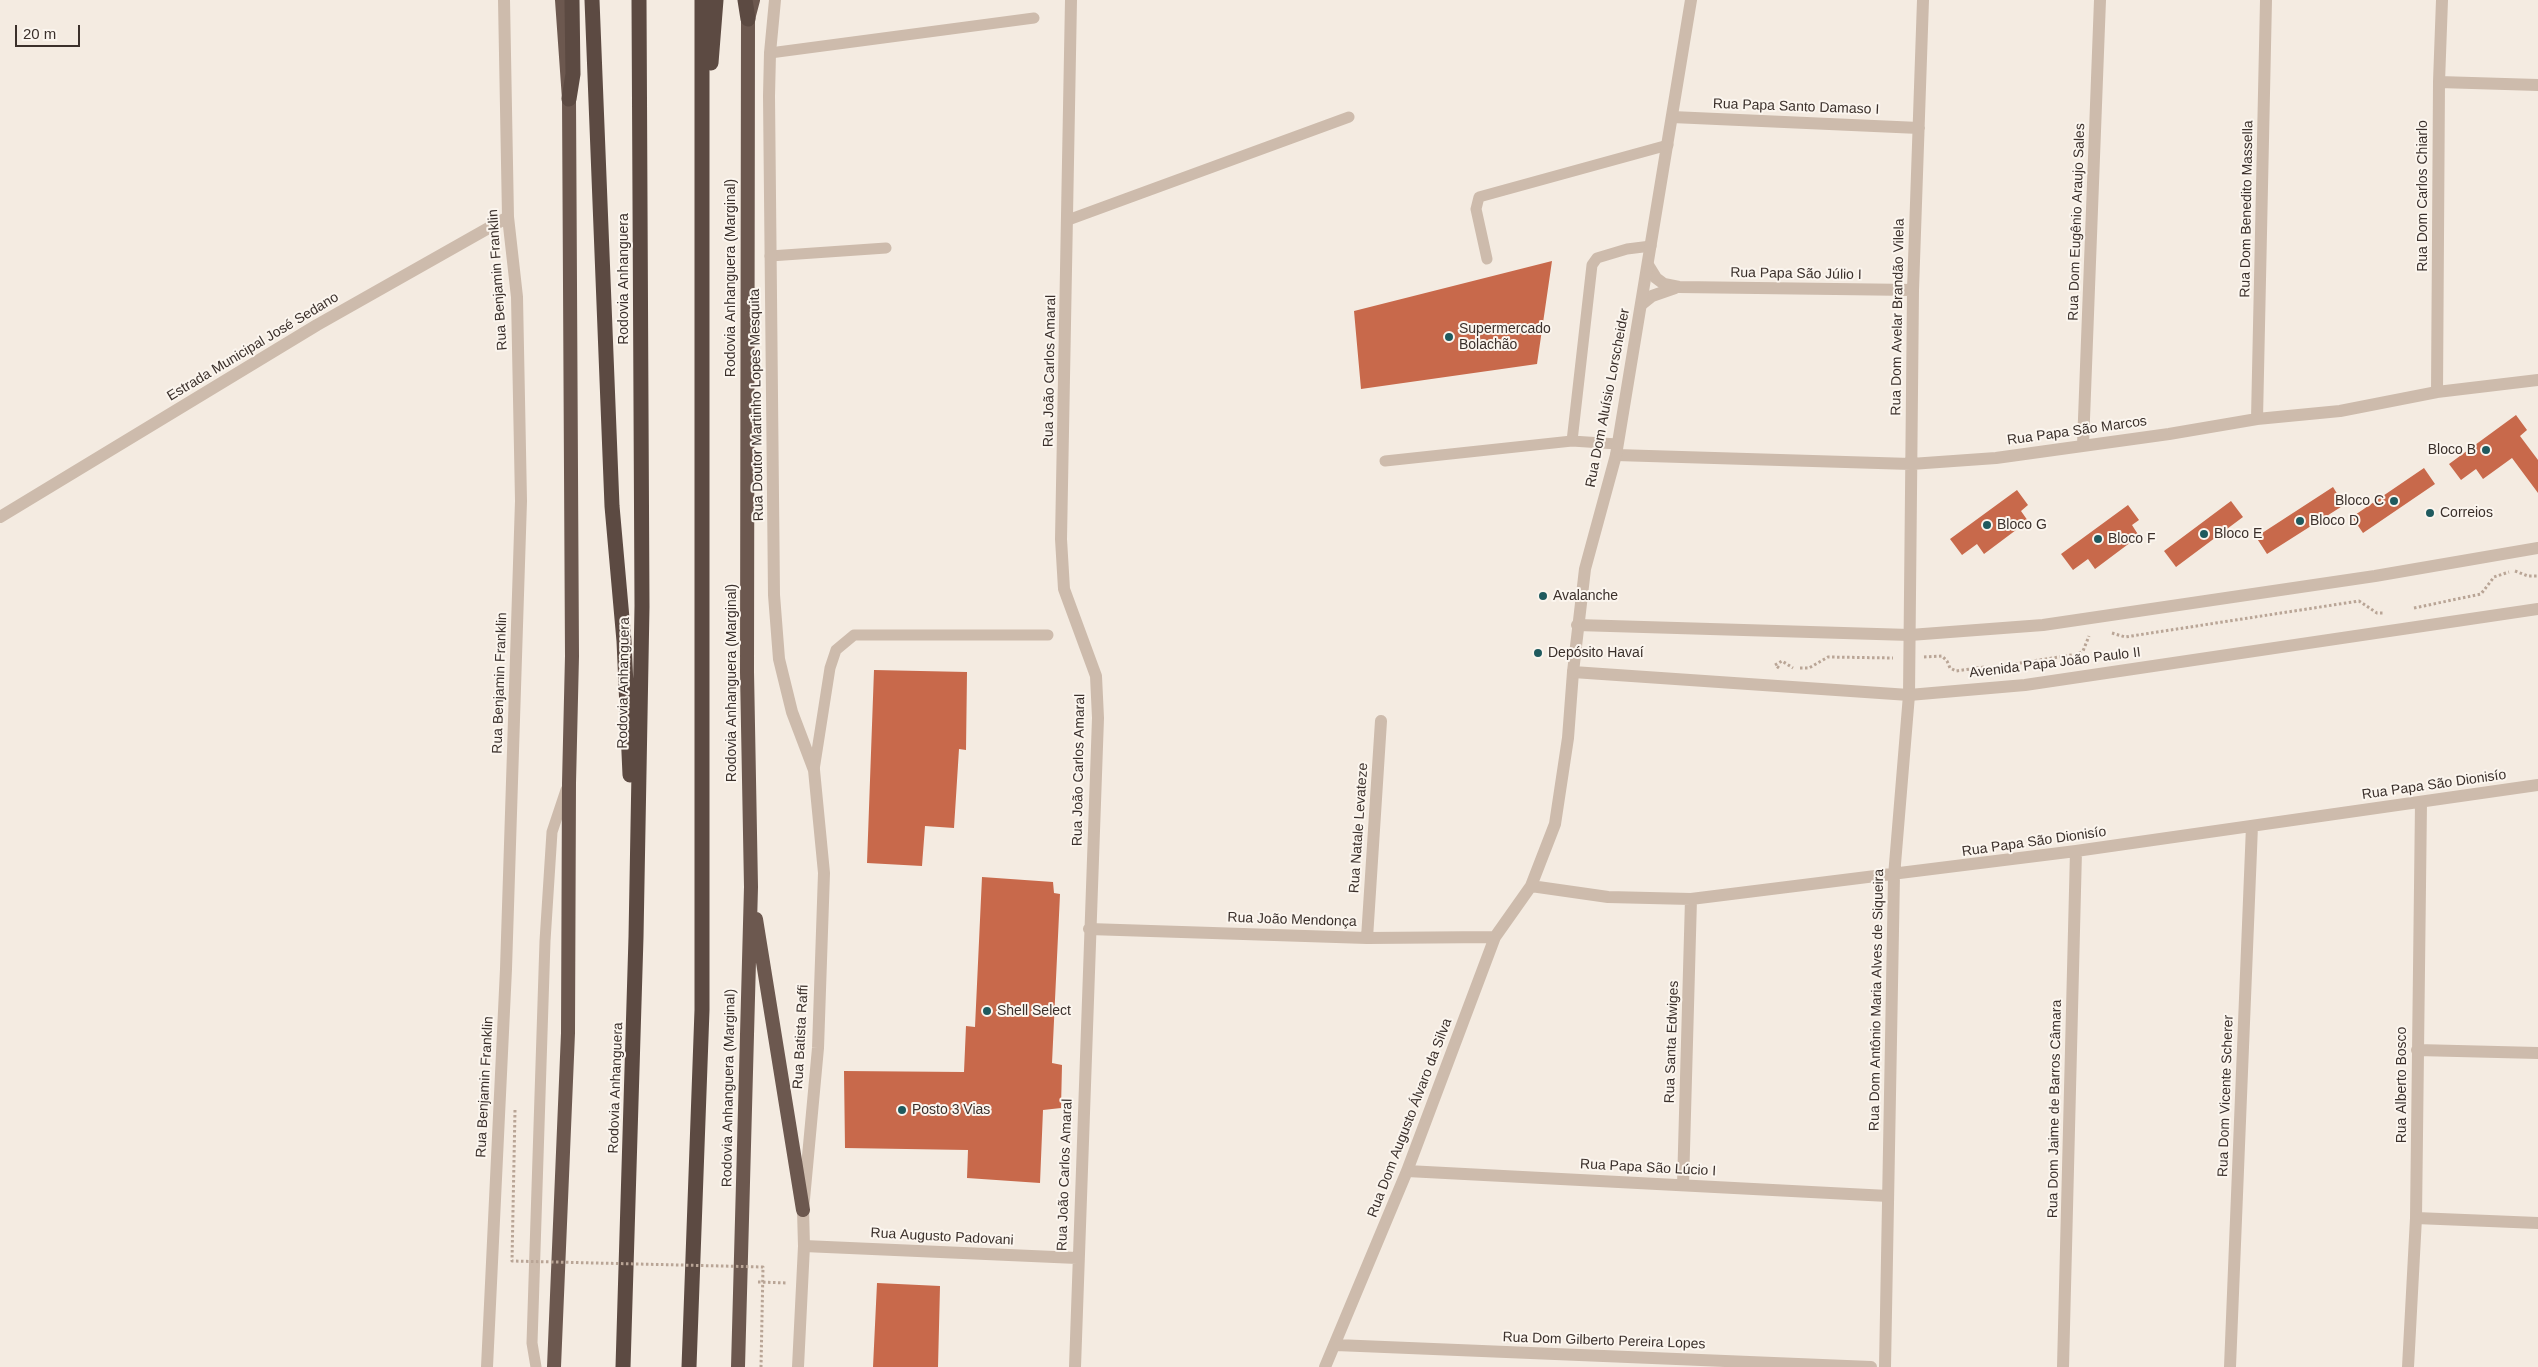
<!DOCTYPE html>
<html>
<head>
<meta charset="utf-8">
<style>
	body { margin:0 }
	#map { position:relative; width:2538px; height:1367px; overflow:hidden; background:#f4ebe1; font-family:Arial,sans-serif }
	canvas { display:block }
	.scale { position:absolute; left:15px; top:25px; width:65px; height:22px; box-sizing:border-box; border:2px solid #3b302b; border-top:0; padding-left:6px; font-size:15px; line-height:18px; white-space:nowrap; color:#3b302b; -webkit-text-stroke:4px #fbf5ee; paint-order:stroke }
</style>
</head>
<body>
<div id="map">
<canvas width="2538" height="1367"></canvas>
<div class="scale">20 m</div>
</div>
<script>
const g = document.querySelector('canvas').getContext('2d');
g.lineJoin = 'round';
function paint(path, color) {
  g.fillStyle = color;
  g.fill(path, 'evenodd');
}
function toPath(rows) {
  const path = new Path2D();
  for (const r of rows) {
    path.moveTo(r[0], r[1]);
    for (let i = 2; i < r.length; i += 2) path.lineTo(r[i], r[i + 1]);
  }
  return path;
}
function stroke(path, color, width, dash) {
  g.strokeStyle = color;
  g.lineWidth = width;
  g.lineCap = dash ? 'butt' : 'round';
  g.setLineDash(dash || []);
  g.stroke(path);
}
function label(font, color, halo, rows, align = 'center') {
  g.font = font + ' Arial,sans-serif';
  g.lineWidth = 4;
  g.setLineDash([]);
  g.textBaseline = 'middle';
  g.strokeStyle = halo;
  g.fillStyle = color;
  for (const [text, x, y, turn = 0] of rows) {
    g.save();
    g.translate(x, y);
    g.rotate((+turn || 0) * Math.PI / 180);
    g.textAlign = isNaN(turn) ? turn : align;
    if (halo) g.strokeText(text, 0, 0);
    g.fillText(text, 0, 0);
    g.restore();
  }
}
const building = toPath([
	[1552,261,1537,364,1361,389,1354,311],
	[2516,415,2527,430,2520,436,2538,460,2538,493,2512,458,2483,479,2476,469,2461,480,2449,464],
	[2424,468,2435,484,2363,533,2352,517],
	[2333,487,2344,505,2267,554,2256,537],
	[2017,490,2028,505,2021,511,2028,521,1984,554,1977,544,1962,555,1950,539],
	[2231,501,2243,517,2176,567,2164,551],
	[2128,505,2139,520,2132,525,2139,536,2095,569,2088,559,2073,570,2061,554],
	[874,670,967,672,966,750,959,749,954,828,925,826,922,866,867,863],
	[982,877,1053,882,1054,893,1060,894,1052,1063,1062,1065,1061,1108,1043,1110,1040,1183,967,1178,968,1150,845,1148,844,1071,964,1072,966,1026,975,1027],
	[877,1283,940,1286,938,1367,873,1367]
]);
const path = toPath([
	[2515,571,2528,576,2538,576],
	[2414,608,2481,594,2494,577,2509,572],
	[2112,633,2125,637,2359,601,2377,613,2383,613],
	[1924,657,1942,656,1947,661,1950,668,1956,671,1984,667,1990,670],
	[1779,668,1775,665,1782,661,1793,668],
	[1800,668,1809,668,1828,657,1893,658],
	[1996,669,2001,666,2078,654,2083,651,2089,636],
	[758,1282,787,1283]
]);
const service = toPath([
	[770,53,1034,18],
	[1068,220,1349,117],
	[770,256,886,248],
	[1487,259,1476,209,1479,197,1668,145],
	[1617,444,1572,441,1592,265,1597,258,1627,249,1651,246],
	[1385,461,1572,441],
	[814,770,830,668,836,650,854,635,1048,635],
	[536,1367,532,1343,545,941,552,832,566,790]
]);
const minor = toPath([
	[1071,0,1061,539,1064,589,1096,676,1098,718,1075,1367],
	[2439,82,2538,85],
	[1672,117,1919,128],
	[1648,265,1656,278,1664,284,1679,287,1913,290],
	[1642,304,1652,296,1675,288],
	[2437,392,2439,82,2442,0],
	[2257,419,2266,0],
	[2083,445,2100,0],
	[1616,455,1911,464,1996,458,2169,434,2257,419,2340,411,2437,392,2538,380],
	[1531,886,1608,897,1691,899,2076,851,2538,785],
	[1089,929,1367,938,1495,937],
	[1367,938,1381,721],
	[2417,1050,2538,1053],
	[1407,1171,1888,1196],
	[1683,1185,1691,899],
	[2416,1218,2538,1223],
	[804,1246,1077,1258],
	[1336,1345,1871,1367],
	[1325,1367,1407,1171,1495,937,1531,886,1555,824,1568,738,1573,672],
	[1885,1367,1894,876,1909,695,1913,290,1923,0],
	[2063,1367,2076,851],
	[2230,1367,2252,826],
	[2408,1367,2416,1218,2421,803]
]);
const tertiary = toPath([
	[775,0,770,53,769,96,774,595,779,659,792,712,814,770,824,873,818,1048,803,1210,804,1246,798,1367],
	[1691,0,1616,455,1585,569,1573,672,1909,695,2025,685,2538,609],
	[0,517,317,325,508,217],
	[1577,625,1910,635,2043,625,2375,576,2538,548],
	[487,1367,506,969,521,501,517,297,508,217,504,0]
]);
const trunk = toPath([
	[756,919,803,1210],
	[554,1367,568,1033,569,783,572,656,569,99,562,0],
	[738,1367,751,887,747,672,748,19,753,0]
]);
const motorway = toPath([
	[592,0,612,506,624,641,630,775],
	[745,0,748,19],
	[711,63,716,0],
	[569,99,573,74,572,0],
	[623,1367,636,937,642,606,639,0],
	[689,1367,702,1010,702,0]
]);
const pathBridge = toPath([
	[515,1110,512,1261,763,1267,761,1367]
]);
const markers = [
	[1449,337,5,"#1f5a5e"],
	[2486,450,5,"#1f5a5e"],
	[2394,501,5,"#1f5a5e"],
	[2430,513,5,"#1f5a5e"],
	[2300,521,5,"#1f5a5e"],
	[1987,525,5,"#1f5a5e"],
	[2204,534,5,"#1f5a5e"],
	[2098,539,5,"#1f5a5e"],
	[1543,596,5,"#1f5a5e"],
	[1538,653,5,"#1f5a5e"],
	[987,1011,5,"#1f5a5e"],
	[902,1110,5,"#1f5a5e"]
];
const streetNames = [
	["Rua Papa Santo Damaso I",1796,107,2],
	["Rua Dom Carlos Chiarlo",2423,196,-90],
	["Rua Dom Benedito Massella",2247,209,-89],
	["Rua Dom Eugênio Araujo Sales",2077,222,-88],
	["Rua Papa São Júlio I",1796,274,1],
	["Rodovia Anhanguera (Marginal)",731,278,-90],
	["Rodovia Anhanguera",624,279,-90],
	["Rua Benjamin Franklin",498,280,-94],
	["Rua Dom Avelar Brandão Vilela",1898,317,-89],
	["Estrada Municipal José Sedano",253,347,-31],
	["Rua João Carlos Amaral",1050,371,-89],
	["Rua Dom Aluísio Lorscheider",1608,398,-79],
	["Rua Doutor Martinho Lopes Mesquita",757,405,-91],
	["Rua Papa São Marcos",2077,431,-8],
	["Avenida Papa João Paulo II",2055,663,-7],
	["Rua Benjamin Franklin",500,683,-88],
	["Rodovia Anhanguera",624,683,-89],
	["Rodovia Anhanguera (Marginal)",732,683,-90],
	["Rua João Carlos Amaral",1079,770,-89],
	["Rua Papa São Dionisío",2434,785,-8],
	["Rua Natale Levateze",1359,828,-86],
	["Rua Papa São Dionisío",2034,842,-8],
	["Rua João Mendonça",1292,920,2],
	["Rua Dom Antônio Maria Alves de Siqueira",1877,1000,-89],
	["Rua Batista Raffi",801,1037,-87],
	["Rua Santa Edwiges",1672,1042,-88],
	["Rua Alberto Bosco",2402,1085,-90],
	["Rua Benjamin Franklin",485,1087,-87],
	["Rodovia Anhanguera",616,1088,-88],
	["Rodovia Anhanguera (Marginal)",729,1088,-89],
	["Rua Dom Vicente Scherer",2226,1096,-88],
	["Rua Dom Jaime de Barros Câmara",2055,1109,-89],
	["Rua Dom Augusto Álvaro da Silva",1410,1118,-69],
	["Rua Papa São Lúcio I",1648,1168,3],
	["Rua João Carlos Amaral",1065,1175,-88],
	["Rua Augusto Padovani",942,1237,3],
	["Rua Dom Gilberto Pereira Lopes",1604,1341,2]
];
const poiNames = [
	["Supermercado",1459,329],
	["Bolachão",1459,345],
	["Bloco B",2476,450,"right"],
	["Bloco C",2384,501,"right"],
	["Correios",2440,513],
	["Bloco D",2310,521],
	["Bloco G",1997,525],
	["Bloco E",2214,534],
	["Bloco F",2108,539],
	["Avalanche",1553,596],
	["Depósito Havaí",1548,653],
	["Shell Select",997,1011],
	["Posto 3 Vias",912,1110]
];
paint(building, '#c8694b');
stroke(path, '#b9a596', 3, [2.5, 2.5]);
stroke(service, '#cdbbac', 11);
stroke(minor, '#cdbbac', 12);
stroke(tertiary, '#cdbbac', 12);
stroke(trunk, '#6c584f', 14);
stroke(motorway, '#5c4a42', 15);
stroke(pathBridge, '#b9a596', 3, [2.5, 2.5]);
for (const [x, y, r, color] of markers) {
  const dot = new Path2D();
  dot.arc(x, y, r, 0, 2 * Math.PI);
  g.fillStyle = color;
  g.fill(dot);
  stroke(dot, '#fbf5ee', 2);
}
label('14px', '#3b302b', '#fbf5ee', streetNames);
label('14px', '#3b302b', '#fbf5ee', poiNames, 'left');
</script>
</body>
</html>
